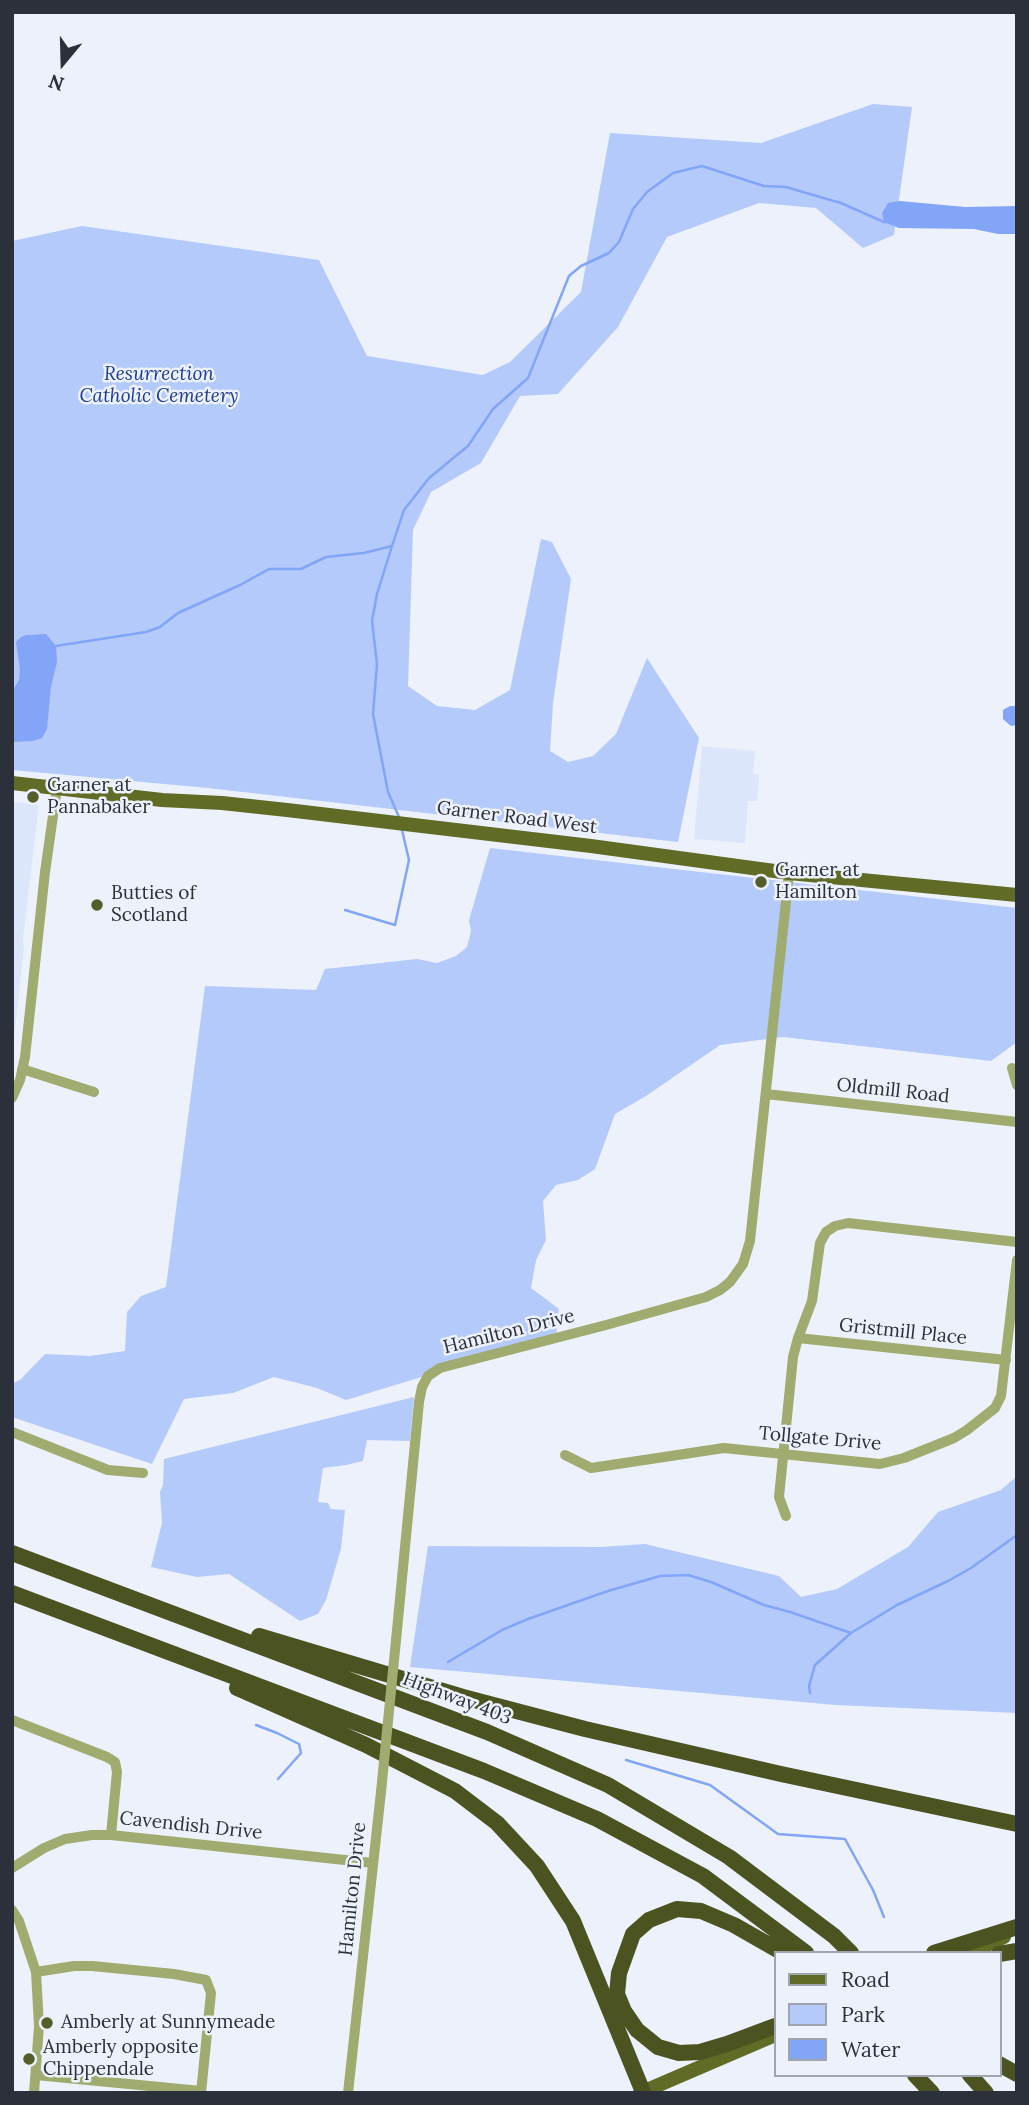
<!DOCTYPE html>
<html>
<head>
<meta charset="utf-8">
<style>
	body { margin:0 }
	#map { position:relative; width:1029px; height:2105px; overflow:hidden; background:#ecf1fc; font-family:Lora,serif }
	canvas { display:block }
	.frame { position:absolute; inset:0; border:14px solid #2c303b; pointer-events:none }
	.legend { position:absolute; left:774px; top:1951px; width:228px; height:126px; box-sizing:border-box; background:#ecf1fc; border:2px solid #9fa4af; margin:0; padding:9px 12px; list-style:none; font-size:21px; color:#2c303b }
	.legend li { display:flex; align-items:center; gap:14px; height:35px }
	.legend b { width:35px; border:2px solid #9fa4af }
	.north { position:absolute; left:28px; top:28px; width:70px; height:70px; -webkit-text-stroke:5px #ecf1fc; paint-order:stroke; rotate:199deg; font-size:19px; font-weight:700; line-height:28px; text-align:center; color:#2c303b }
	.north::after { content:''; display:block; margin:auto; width:24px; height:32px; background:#2c303b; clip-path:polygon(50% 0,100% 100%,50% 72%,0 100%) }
</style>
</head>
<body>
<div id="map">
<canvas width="1029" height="2105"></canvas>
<div class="frame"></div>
<ul class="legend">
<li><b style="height:9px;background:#606b25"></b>Road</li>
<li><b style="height:19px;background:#b4cafb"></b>Park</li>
<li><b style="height:19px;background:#82a5f7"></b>Water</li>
</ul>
<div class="north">N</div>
</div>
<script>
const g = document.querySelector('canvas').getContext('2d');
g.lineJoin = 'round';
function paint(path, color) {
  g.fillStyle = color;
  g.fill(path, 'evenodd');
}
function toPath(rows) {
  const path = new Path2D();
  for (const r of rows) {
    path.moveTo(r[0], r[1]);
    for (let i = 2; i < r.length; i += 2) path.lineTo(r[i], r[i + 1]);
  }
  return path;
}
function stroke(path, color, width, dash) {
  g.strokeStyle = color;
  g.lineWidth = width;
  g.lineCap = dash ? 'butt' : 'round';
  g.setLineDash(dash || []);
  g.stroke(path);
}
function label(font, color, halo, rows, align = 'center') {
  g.font = font + ' Lora,serif';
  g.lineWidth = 5;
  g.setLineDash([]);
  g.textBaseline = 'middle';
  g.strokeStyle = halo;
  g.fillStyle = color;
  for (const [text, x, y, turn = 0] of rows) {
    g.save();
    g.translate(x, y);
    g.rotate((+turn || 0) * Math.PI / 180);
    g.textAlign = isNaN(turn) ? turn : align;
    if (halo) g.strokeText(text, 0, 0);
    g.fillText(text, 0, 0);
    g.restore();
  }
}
const built = toPath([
	[702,746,755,751,753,774,759,775,757,801,748,801,745,843,694,839],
	[12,802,39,805,23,938,24,948,12,1057]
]);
const green = toPath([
	[873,104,912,107,894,235,863,248,816,208,759,203,667,237,618,327,558,394,520,396,481,463,431,492,413,530,408,686,437,706,475,710,510,690,541,539,552,542,571,579,553,703,550,751,568,762,593,756,616,734,647,658,699,738,678,842,208,788,12,770,12,241,82,226,319,260,367,356,483,375,510,362,581,292,610,133,761,143],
	[490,848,1017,908,1017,1042,991,1061,783,1037,720,1045,646,1096,615,1114,595,1169,578,1180,556,1185,543,1201,546,1240,536,1260,531,1288,559,1309,556,1336,346,1400,317,1388,274,1377,233,1393,184,1399,152,1464,12,1417,12,1384,21,1379,45,1354,90,1356,125,1351,127,1312,141,1296,166,1287,205,986,316,990,325,969,417,959,437,963,456,956,467,947,471,931,469,920],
	[414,1397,410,1441,367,1440,363,1461,346,1465,323,1468,318,1502,328,1503,331,1509,345,1510,341,1549,326,1600,318,1614,300,1621,229,1574,197,1577,151,1567,162,1523,160,1492,163,1485,164,1459],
	[1017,1476,1017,1713,836,1705,410,1667,428,1546,601,1547,645,1544,779,1576,801,1597,837,1589,908,1547,938,1512,1001,1490]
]);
const water = toPath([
	[900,201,965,207,1017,206,1017,234,998,234,974,229,899,228,884,222,882,213,888,203],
	[46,634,56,646,57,662,51,687,47,729,42,738,33,741,12,742,12,692,19,680,20,670,16,642,21,637,26,635],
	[1010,706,1017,706,1017,725,1011,726,1003,719,1003,710]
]);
const stream = toPath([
	[56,646,146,632,160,627,178,613,240,585,269,569,301,569,326,557,364,553,392,546],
	[399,817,388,792,373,714,377,664,372,621,377,594,392,546,404,510,429,478,468,446,493,409,528,378,569,276,581,266,609,253,619,242,633,209,647,192,673,173,702,166,764,186,786,187,820,197,841,203,884,222,887,222],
	[345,910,395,925,409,860,402,830],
	[448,1662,502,1630,528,1619,608,1591,660,1576,688,1575,711,1582,764,1605,790,1612,851,1633],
	[810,1693,809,1686,815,1665,851,1633,897,1605,948,1581,971,1568,1017,1535],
	[256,1725,277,1733,299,1744,301,1753,278,1779],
	[626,1760,710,1785,778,1834,845,1839,873,1890,884,1917]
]);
const minor = toPath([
	[1012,1068,1017,1085],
	[22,1069,94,1092],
	[766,1094,1017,1122],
	[12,1098,20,1080,25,1057,45,872,57,788],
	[798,1338,1006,1360],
	[12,1432,108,1470,143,1473],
	[565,1455,591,1468,724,1448,880,1464,904,1458,954,1438,967,1430,995,1408,1001,1396,1017,1260],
	[786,1516,779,1497,793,1357,798,1338,812,1301,820,1243,826,1232,835,1226,848,1223,1017,1242],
	[397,1630,419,1402,422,1387,428,1376,440,1368,606,1325,706,1297,720,1290,730,1282,743,1264,750,1241,789,873],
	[12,1720,107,1757,115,1762,117,1772,111,1835],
	[12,1868,44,1848,65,1839,92,1835,111,1835,373,1863],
	[12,1910,19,1921,36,1972,39,2026,34,2093],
	[36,1972,74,1966,92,1966,174,1974,206,1980,211,1993,201,2093],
	[36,2075,201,2091],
	[348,2093,381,1792]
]);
const major = toPath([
	[12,783,162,800,222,803,287,810,591,846,789,873,1017,895],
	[970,1953,1004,1937],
	[640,2093,775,2035]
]);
const highway = toPath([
	[12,1553,487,1732,608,1785,729,1857,834,1936,851,1953],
	[12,1593,484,1771,597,1819,703,1876,806,1953],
	[259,1636,463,1697,585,1729,781,1774,1017,1824],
	[237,1688,366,1745,455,1791,497,1823,537,1866,573,1921,643,2092],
	[934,1953,1017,1927],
	[999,1954,1017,1951],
	[775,2026,727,2044,700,2052,679,2053,658,2047,637,2030,624,2011,617,1994,619,1973,633,1934,649,1920,677,1909,701,1911,734,1925,783,1953],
	[999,2064,1017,2074],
	[915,2075,932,2093],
	[970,2075,986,2093]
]);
const minorBridge = toPath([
	[381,1792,397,1630]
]);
const markers = [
	[33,797,7,"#545d2c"],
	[761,882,7,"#545d2c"],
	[97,905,7,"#545d2c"],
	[47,2023,7,"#545d2c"],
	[29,2059,7,"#545d2c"]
];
const parkNames = [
	["Resurrection",159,375],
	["Catholic Cemetery",159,397]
];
const poiNames = [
	["Garner at",47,786],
	["Pannabaker",47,808],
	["Garner at",775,871],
	["Hamilton",775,893],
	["Butties of",111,894],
	["Scotland",111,916],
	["Amberly at Sunnymeade",61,2023],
	["Amberly opposite",43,2048],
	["Chippendale",43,2070]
];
const streetNames = [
	["Garner Road West",517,818,7],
	["Oldmill Road",893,1091,6],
	["Hamilton Drive",509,1332,-14],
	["Gristmill Place",903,1332,6],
	["Tollgate Drive",820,1439,5],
	["Highway 403",457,1699,21],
	["Cavendish Drive",191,1826,6],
	["Hamilton Drive",353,1889,-84]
];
paint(built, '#dce6fa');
paint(green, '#b4cafb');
paint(water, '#82a5f7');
stroke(stream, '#82a5f7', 2.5);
stroke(minor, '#9fab6f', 10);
stroke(major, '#606b25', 14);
stroke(highway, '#4b5320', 16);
stroke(minorBridge, '#9fab6f', 10);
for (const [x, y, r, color] of markers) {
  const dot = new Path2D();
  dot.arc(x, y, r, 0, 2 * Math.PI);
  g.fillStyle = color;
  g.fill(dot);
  stroke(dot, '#ecf1fc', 2.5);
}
label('italic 19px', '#1e3b98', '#ecf1fc', parkNames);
label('19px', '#2c303b', '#ecf1fc', poiNames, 'left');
label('19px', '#2c303b', '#ecf1fc', streetNames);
</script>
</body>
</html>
